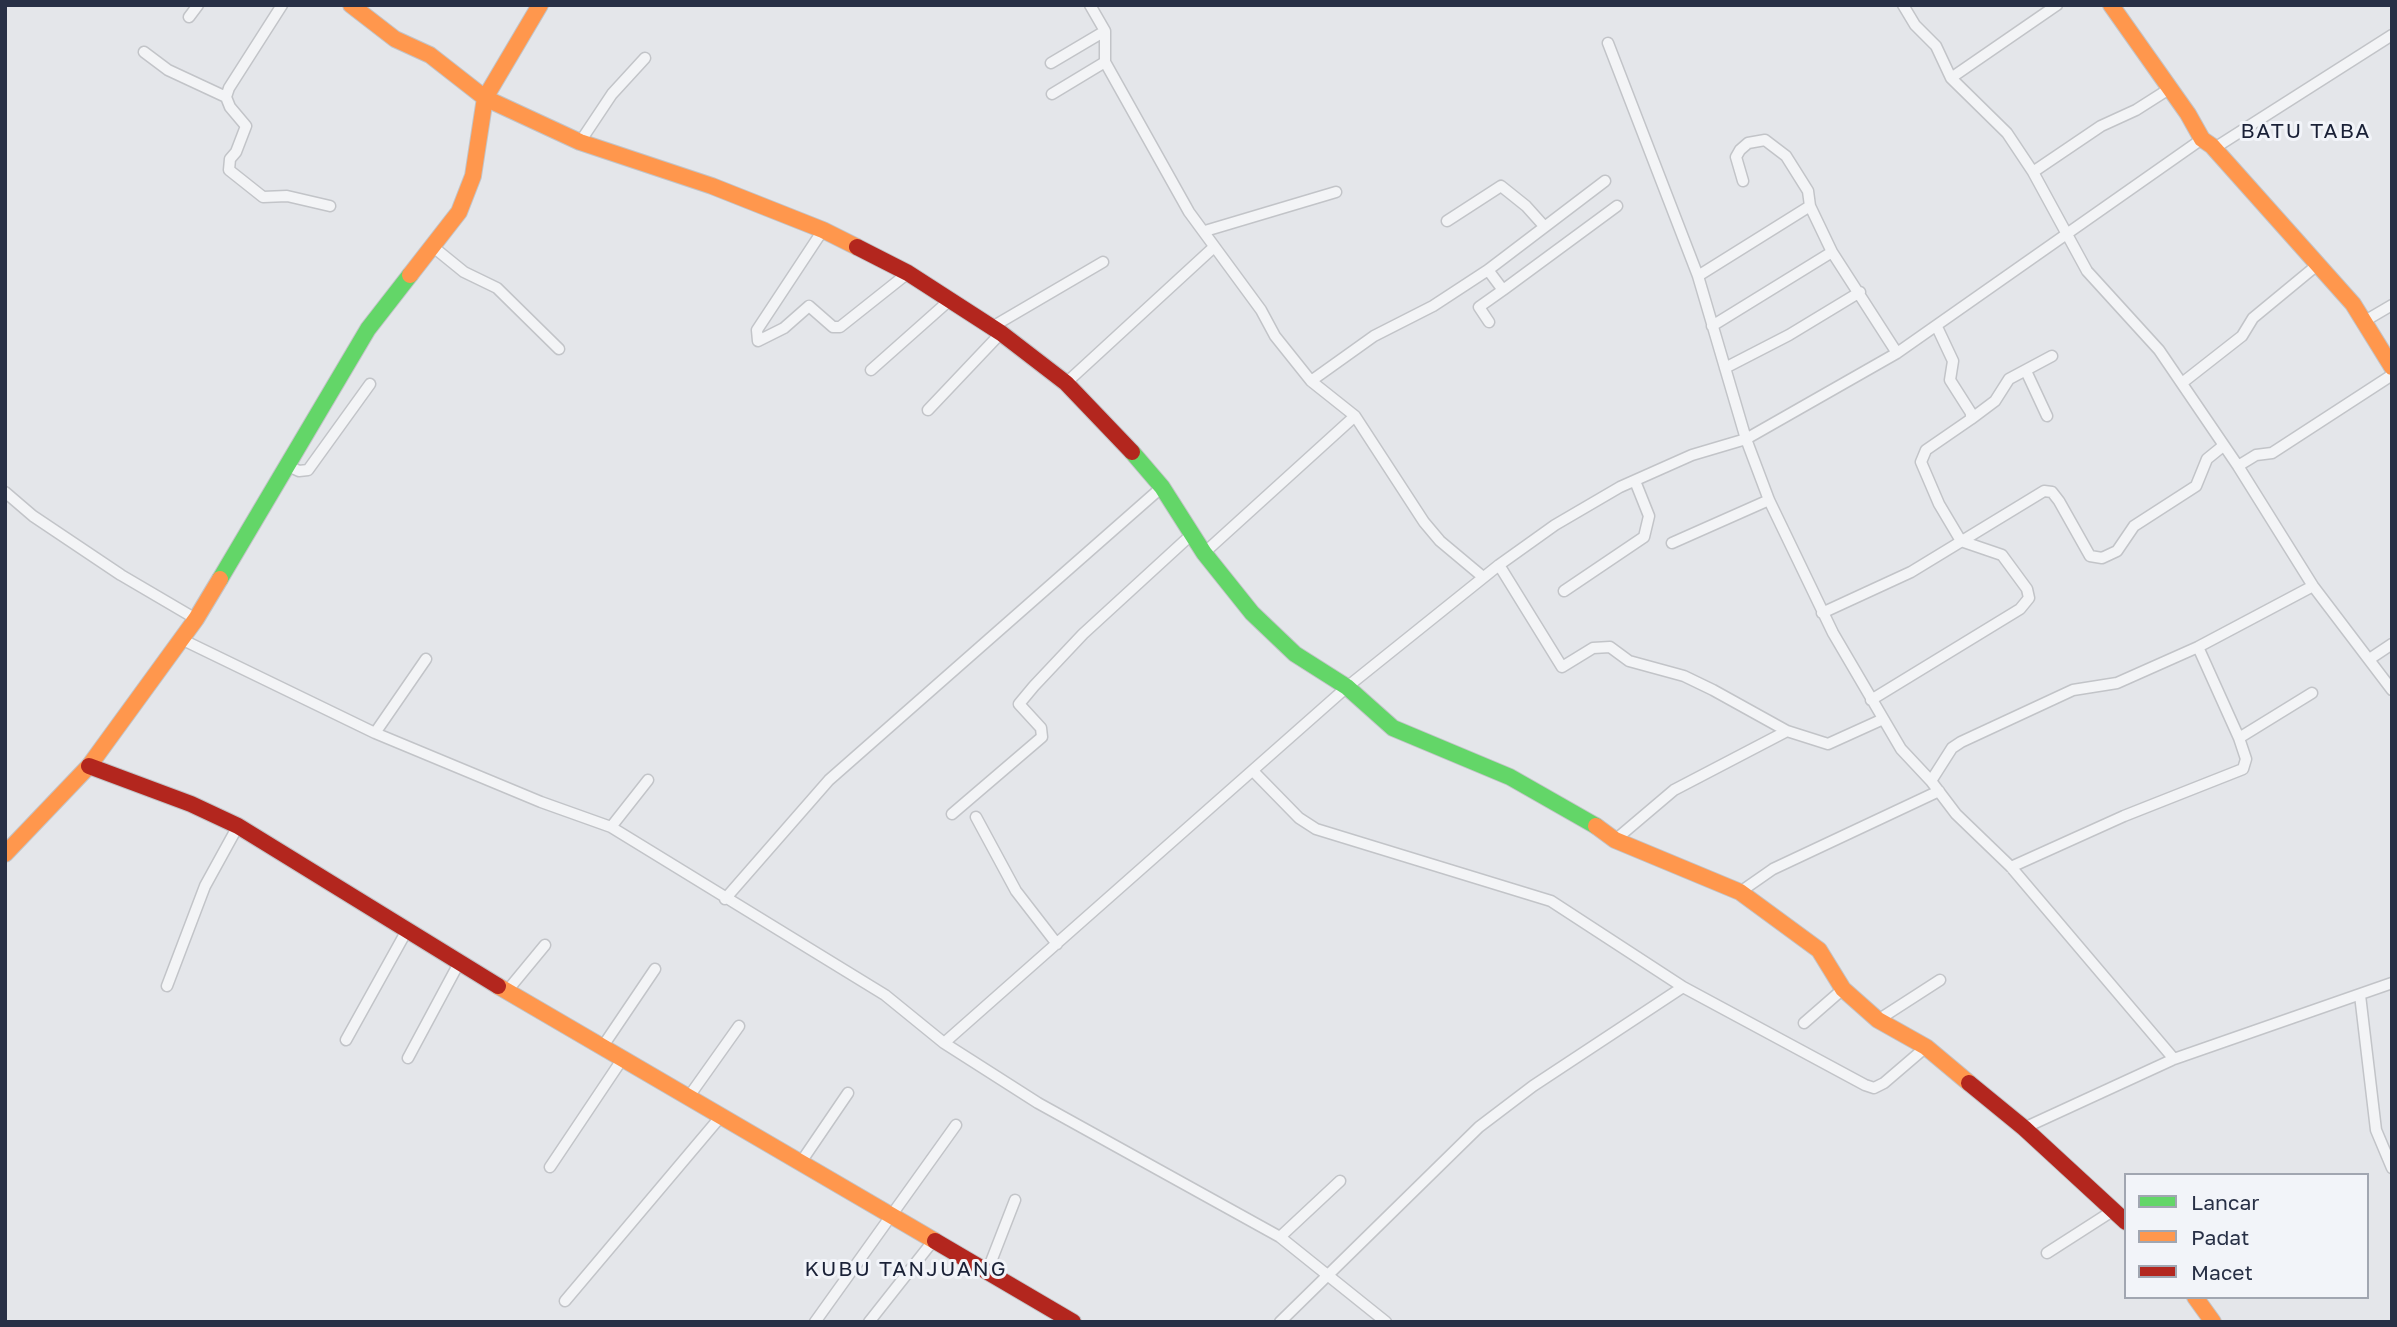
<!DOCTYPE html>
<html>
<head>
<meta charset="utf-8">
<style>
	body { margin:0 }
	#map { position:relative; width:2397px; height:1327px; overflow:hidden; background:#e4e6ea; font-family:"Golos Text",sans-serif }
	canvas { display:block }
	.frame { position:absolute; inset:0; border:7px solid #283046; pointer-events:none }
	.legend { position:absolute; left:2124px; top:1173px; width:245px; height:126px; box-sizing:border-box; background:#f2f4f9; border:2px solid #a1a6b1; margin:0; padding:9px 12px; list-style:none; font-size:21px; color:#283046 }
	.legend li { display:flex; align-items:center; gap:14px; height:35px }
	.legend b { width:35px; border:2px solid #a1a6b1 }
</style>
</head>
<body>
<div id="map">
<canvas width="2397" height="1327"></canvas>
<div class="frame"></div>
<ul class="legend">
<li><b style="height:9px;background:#63d668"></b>Lancar</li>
<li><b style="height:9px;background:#ff974d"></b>Padat</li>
<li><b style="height:9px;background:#b3261e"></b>Macet</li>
</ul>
</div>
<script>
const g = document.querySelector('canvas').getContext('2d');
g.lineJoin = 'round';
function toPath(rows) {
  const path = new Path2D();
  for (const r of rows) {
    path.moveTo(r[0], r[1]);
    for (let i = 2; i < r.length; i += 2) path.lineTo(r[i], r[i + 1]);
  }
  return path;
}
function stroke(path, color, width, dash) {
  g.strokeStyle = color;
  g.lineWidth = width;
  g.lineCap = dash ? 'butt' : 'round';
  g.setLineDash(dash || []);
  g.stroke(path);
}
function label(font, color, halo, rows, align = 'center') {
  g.font = font + ' "Golos Text",sans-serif';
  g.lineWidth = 6;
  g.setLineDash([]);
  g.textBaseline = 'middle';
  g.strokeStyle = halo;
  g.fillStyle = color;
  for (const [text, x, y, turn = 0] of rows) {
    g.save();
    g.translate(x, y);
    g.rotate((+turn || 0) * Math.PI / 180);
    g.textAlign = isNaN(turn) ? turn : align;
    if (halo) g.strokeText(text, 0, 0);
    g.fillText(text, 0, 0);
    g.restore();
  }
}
const street = toPath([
	[282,5,229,88,226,97,230,107,246,126,236,152,230,159,229,170,263,197,287,196,330,206],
	[1090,5,1105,31,1105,62,1189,212,1261,310,1275,336,1311,381,1355,416,1424,522,1440,541,1483,577],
	[1903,5,1915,25,1936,46,1951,78,2007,133,2033,172,2087,271,2159,350,2238,466,2313,586,2392,690],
	[189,17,198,5],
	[1608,43,1698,276,1746,439,1769,500,1833,633,1901,749,1931,781,1956,814,2011,867,2174,1059],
	[144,52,168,70,226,97],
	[1051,63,1105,31],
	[1951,78,2057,5],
	[1052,94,1105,62],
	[580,142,612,94,645,58],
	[2213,149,2392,35],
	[2033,172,2101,126,2136,110,2169,89],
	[1743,181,1736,157,1740,150,1748,143,1765,140,1786,156,1808,191,1810,206],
	[1447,221,1501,186,1526,206,1544,226],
	[823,230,757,330,758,341,784,328,809,306,833,327,840,327,908,273],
	[1205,231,1336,192],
	[432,246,464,272,497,288,559,349],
	[1488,270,1503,290,1617,206],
	[1698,276,1810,206,1832,252,1897,353],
	[1489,322,1479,307,1503,290],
	[2363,322,2392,305],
	[1712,326,1832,252],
	[992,327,1103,262],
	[1725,368,1789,335,1860,292],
	[871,370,951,299],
	[2026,371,2047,416],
	[1311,381,1374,336,1433,306,1488,270,1605,181],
	[1066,383,1214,247],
	[2182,383,2242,336,2253,318,2316,266],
	[928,410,1001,333],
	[1971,419,1995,401,2009,379,2052,356],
	[288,466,299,471,308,470,370,384],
	[2238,466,2256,455,2272,453,2392,375],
	[5,492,33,516,121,575,196,619],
	[1672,543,1769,500],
	[1204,553,1355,416],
	[1499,565,1562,667,1593,648,1610,647,1629,661,1684,676,1713,690,1787,731],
	[1564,591,1644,537,1649,516,1635,481],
	[1822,613,1911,572,2044,491,2052,492,2059,501,2090,556,2102,558,2117,551,2134,526,2196,486,2207,459,2223,446],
	[181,639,375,733,541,802,611,827,885,995,944,1043,1038,1103,1280,1237,1386,1322],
	[2371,658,2392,644],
	[1871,700,2020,609,2029,598,2027,589,2002,555,1961,541,1939,504,1921,462,1926,450,1971,419,1971,413,1950,380,1953,361,1937,327],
	[375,733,426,659],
	[2239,738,2312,693],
	[1253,771,1299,818,1316,829,1551,901,1683,987,1865,1085,1874,1088,1884,1083,1926,1047],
	[1931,781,1952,748,1961,742,2073,690,2117,683,2198,647,2313,586],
	[952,814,1042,737,1041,728,1019,704,1034,686,1083,634,1191,535],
	[976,817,1016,891,1057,944],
	[611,827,648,780],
	[1615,840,1674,790,1787,731,1828,744,1881,720],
	[2011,867,2124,816,2243,769,2246,759,2239,738,2198,647],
	[1740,892,1773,869,1939,791],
	[725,899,829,780,1162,487],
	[167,986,205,886,238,826],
	[507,991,545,945],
	[2360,995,2376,1130,2392,1168],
	[1878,1020,1940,980],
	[1804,1023,1843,989],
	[346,1040,406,932],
	[944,1043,1347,687,1499,565,1555,525,1620,487,1692,455,1746,439,1897,353,2202,139],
	[603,1046,655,969],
	[408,1058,459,963],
	[690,1095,739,1026],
	[2024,1128,2174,1059,2392,983],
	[801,1162,848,1093],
	[550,1167,623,1058],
	[1280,1237,1340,1181],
	[2047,1253,2114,1210],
	[987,1272,1015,1200],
	[565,1301,722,1115],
	[815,1322,956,1125],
	[869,1322,933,1241],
	[1280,1322,1479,1127,1533,1086,1683,987]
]);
const fast = toPath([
	[1132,452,1162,487,1204,553,1252,613,1295,654,1347,687,1393,728,1510,777,1596,826],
	[220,579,368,329,410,275]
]);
const slow = toPath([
	[351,5,395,39,430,55,485,98,580,142,712,186,823,230,857,247],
	[2111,5,2188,114,2202,139,2212,146,2353,304,2392,367],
	[410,275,459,212,473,176,485,98,540,5],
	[1596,826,1615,840,1740,892,1819,950,1843,989,1878,1020,1926,1047,1969,1083],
	[5,854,89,766,196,619,220,579],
	[498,986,935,1241],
	[2195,1297,2213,1322]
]);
const jam = toPath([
	[857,247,908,273,1001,333,1066,383,1132,452],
	[89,766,191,804,238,826,498,986],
	[1969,1083,2024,1128,2126,1222],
	[935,1241,1073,1322]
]);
const quarterNames = [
	["BATU TABA",2306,131],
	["KUBU TANJUANG",906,1269]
];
stroke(street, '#c2c4c8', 13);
stroke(fast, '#c2c4c8', 18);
stroke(slow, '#c2c4c8', 18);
stroke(jam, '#c2c4c8', 18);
stroke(street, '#f3f4f6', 10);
stroke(fast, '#63d668', 16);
stroke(slow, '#ff974d', 16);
stroke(jam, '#b3261e', 16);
g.letterSpacing = '2px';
label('21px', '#1a2137', '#f2f4f9', quarterNames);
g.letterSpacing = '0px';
</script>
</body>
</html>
